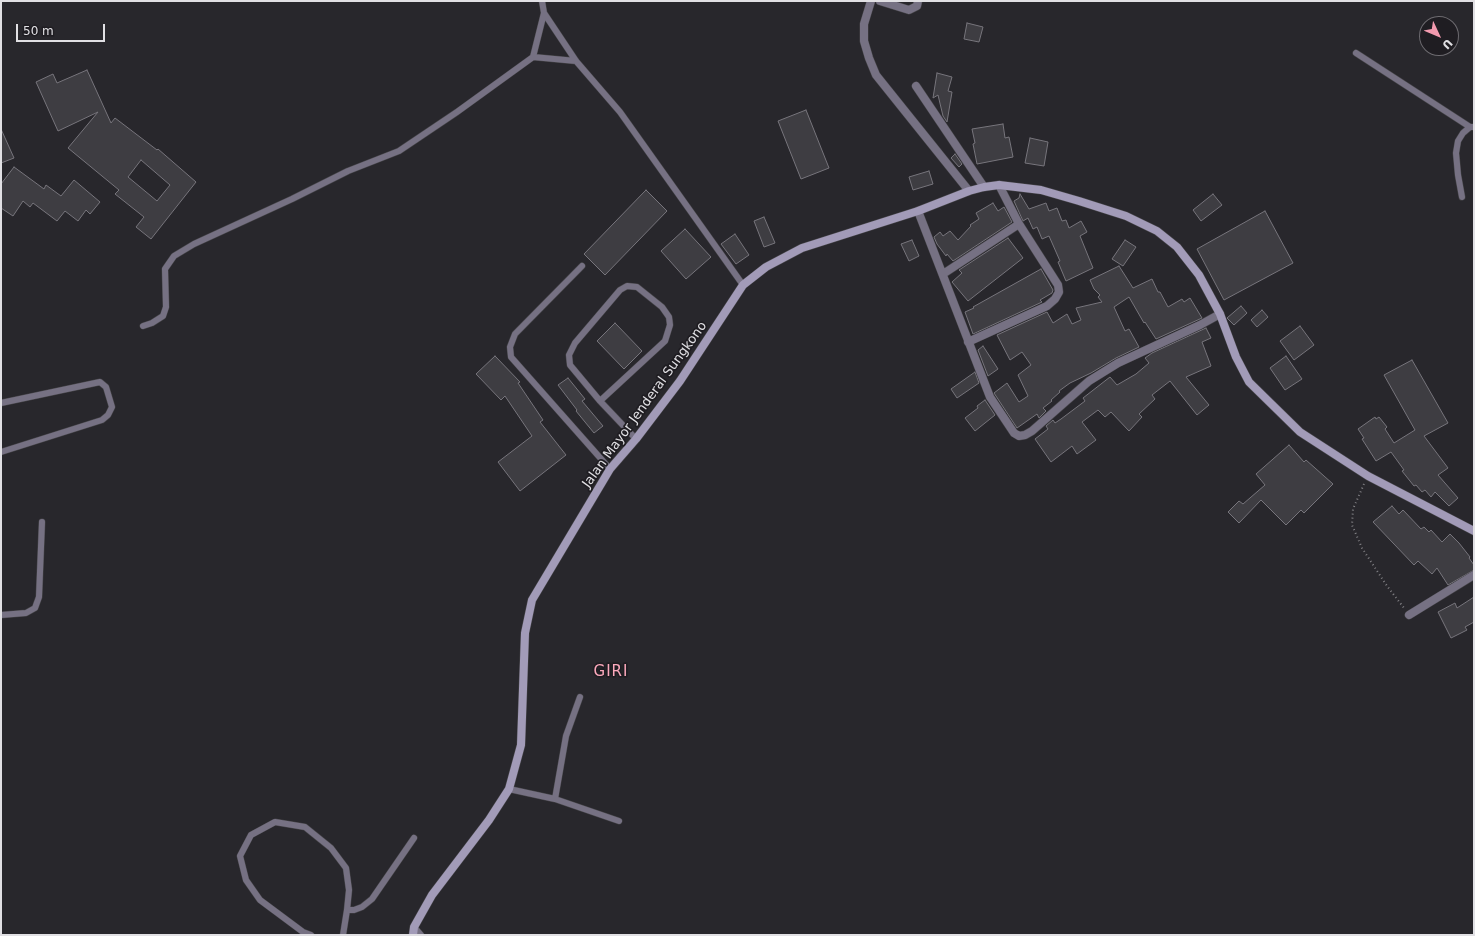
<!DOCTYPE html>
<html>
<head>
<meta charset="utf-8">
<style>
	body { margin:0 }
	#map { position:relative; width:1475px; height:936px; overflow:hidden; background:#28272c; font-family:"DejaVu Sans",sans-serif }
	canvas { display:block }
	.frame { position:absolute; inset:0; border:2px solid #e1e0e4; pointer-events:none }
	.north { position:absolute; left:1419px; top:16px; width:40px; height:40px; box-sizing:border-box; background:#1f1d22; border:1px solid #6d6b70; border-radius:50%; rotate:134deg; font-size:11px; font-weight:700; line-height:16px; text-align:center; color:#e1e0e4 }
	.north::after { content:''; display:block; margin:auto; width:14px; height:18px; background:#f29aaf; clip-path:polygon(50% 0,100% 100%,50% 72%,0 100%) }
	.scale { position:absolute; left:16px; top:24px; width:89px; height:18px; box-sizing:border-box; border:2px solid #e1e0e4; border-top:0; padding-left:5px; font-size:12px; line-height:14px; white-space:nowrap; color:#e1e0e4; -webkit-text-stroke:3px #1f1d22; paint-order:stroke }
</style>
</head>
<body>
<div id="map">
<canvas width="1475" height="936"></canvas>
<div class="frame"></div>
<div class="north">U</div>
<div class="scale">50 m</div>
</div>
<script>
const g = document.querySelector('canvas').getContext('2d');
g.lineJoin = 'round';
function paint(path, color) {
  g.fillStyle = color;
  g.fill(path, 'evenodd');
}
function toPath(rows) {
  const path = new Path2D();
  for (const r of rows) {
    path.moveTo(r[0], r[1]);
    for (let i = 2; i < r.length; i += 2) path.lineTo(r[i], r[i + 1]);
  }
  return path;
}
function stroke(path, color, width, dash) {
  g.strokeStyle = color;
  g.lineWidth = width;
  g.lineCap = dash ? 'butt' : 'round';
  g.setLineDash(dash || []);
  g.stroke(path);
}
function label(font, color, halo, rows, align = 'center') {
  g.font = font + ' "DejaVu Sans",sans-serif';
  g.lineWidth = 3.5;
  g.setLineDash([]);
  g.textBaseline = 'middle';
  g.strokeStyle = halo;
  g.fillStyle = color;
  for (const [text, x, y, turn = 0] of rows) {
    g.save();
    g.translate(x, y);
    g.rotate((+turn || 0) * Math.PI / 180);
    g.textAlign = isNaN(turn) ? turn : align;
    if (halo) g.strokeText(text, 0, 0);
    g.fillText(text, 0, 0);
    g.restore();
  }
}
const building = toPath([
	[967,23,983,27,979,42,964,39,967,23],
	[87,70,111,123,115,118,157,150,158,149,196,182,151,239,136,227,144,217,115,194,119,190,68,148,98,112,58,131,36,82,53,74,57,83,87,70],
	[141,160,170,185,157,201,128,177,141,160],
	[937,73,952,77,948,91,952,92,947,122,943,116,938,95,933,98,937,73],
	[806,110,829,168,801,179,778,121,806,110],
	[1003,124,1005,138,1009,137,1013,157,977,164,973,144,975,143,972,129,1003,124],
	[1,129,14,158,1,163,1,129],
	[1030,138,1048,142,1044,166,1025,163,1030,138],
	[955,154,962,164,959,167,951,158,955,154],
	[14,167,44,189,46,185,61,196,74,180,100,202,90,214,86,210,78,221,65,211,57,221,33,203,30,207,23,201,13,216,1,208,1,184,14,167],
	[929,171,933,184,913,190,909,177,929,171],
	[646,190,667,211,605,275,584,254,646,190],
	[1020,194,1029,209,1046,203,1049,211,1057,208,1062,221,1066,220,1069,228,1081,221,1087,232,1080,236,1093,268,1066,281,1058,262,1060,261,1049,236,1042,239,1037,227,1033,229,1028,218,1023,221,1014,201,1019,198,1020,194],
	[1213,194,1222,205,1201,221,1193,210,1213,194],
	[993,203,998,211,1004,207,1012,222,953,261,947,254,946,256,937,244,934,237,940,232,943,236,950,231,958,240,971,226,970,225,979,219,976,213,993,203],
	[1265,211,1293,263,1224,300,1197,249,1265,211],
	[764,217,775,243,764,247,754,221,764,217],
	[685,229,711,257,686,279,661,251,685,229],
	[735,234,749,255,736,264,721,244,735,234],
	[1008,238,1023,258,968,301,952,282,962,273,959,270,1008,238],
	[912,240,919,256,909,261,901,244,912,240],
	[1125,240,1136,247,1123,266,1112,259,1125,240],
	[1119,266,1133,288,1152,279,1158,292,1160,292,1168,307,1182,299,1184,302,1190,298,1202,318,1156,339,1145,322,1144,323,1129,297,1114,307,1125,331,1129,329,1139,347,1116,358,1091,373,1070,383,1059,391,1060,392,1051,400,1052,401,1043,408,1046,411,1039,418,1037,414,1017,428,994,393,1007,383,1019,402,1028,396,1018,375,1031,365,1022,352,1010,360,997,335,1047,312,1053,323,1067,314,1072,324,1081,320,1076,308,1102,302,1098,297,1100,295,1094,289,1090,280,1119,266],
	[1041,269,1053,290,1052,293,1040,300,1042,302,973,334,965,312,974,308,973,307,1041,269],
	[1241,306,1247,313,1234,325,1227,318,1241,306],
	[1262,310,1268,317,1257,327,1251,320,1262,310],
	[615,323,642,351,624,369,597,341,615,323],
	[1300,326,1314,345,1294,360,1280,341,1300,326],
	[1206,328,1211,338,1202,342,1211,366,1186,377,1209,405,1197,415,1170,381,1152,395,1155,399,1139,414,1142,417,1129,431,1111,412,1105,417,1098,410,1082,422,1096,440,1077,454,1072,446,1051,462,1035,439,1048,429,1046,426,1053,420,1055,423,1061,419,1085,401,1083,398,1110,377,1117,385,1136,374,1149,363,1145,358,1152,353,1206,328],
	[983,346,998,369,988,376,978,350,983,346],
	[495,356,520,382,518,383,543,420,540,422,566,455,520,491,498,462,532,436,505,396,501,400,476,374,495,356],
	[1286,356,1302,379,1285,390,1270,368,1286,356],
	[1412,360,1448,423,1424,436,1448,468,1438,475,1458,498,1449,506,1435,492,1431,497,1425,490,1422,492,1416,485,1414,486,1402,471,1404,470,1391,452,1376,461,1362,439,1364,438,1358,429,1375,417,1376,419,1379,417,1387,427,1385,429,1394,443,1415,430,1384,375,1412,360],
	[975,372,979,383,957,398,951,389,975,372],
	[568,378,585,399,582,401,603,426,594,433,576,411,577,410,558,385,568,378],
	[985,400,995,415,975,431,965,418,978,408,977,406,985,400],
	[1289,445,1304,462,1306,460,1333,484,1304,513,1301,510,1286,525,1261,500,1239,523,1228,512,1239,501,1243,504,1265,485,1256,474,1289,445],
	[1392,506,1399,514,1403,510,1421,529,1424,527,1429,532,1431,530,1442,542,1450,534,1459,543,1470,557,1469,558,1474,565,1474,570,1448,585,1437,568,1432,574,1418,561,1414,565,1373,522,1392,506],
	[1474,597,1474,622,1465,627,1467,630,1451,638,1438,612,1455,603,1457,608,1474,597]
]);
const path = toPath([
	[1364,484,1353,509,1352,525,1362,548,1387,586,1404,608]
]);
const lane = toPath([
	[542,1,544,13,576,61,620,112,743,285],
	[1356,53,1470,127,1474,127],
	[533,57,544,13],
	[1462,197,1458,175,1456,153,1458,141,1463,133,1470,127],
	[582,266,515,334,510,347,511,357,610,469],
	[143,326,152,323,163,316,166,307,165,269,174,256,194,244,292,199,348,171,399,151,457,112,533,57,576,61],
	[600,401,665,341,670,325,669,317,662,307,637,287,627,286,620,290,575,343,569,355,570,365,600,401,636,439],
	[1,403,100,382,106,387,112,407,108,415,102,420,1,452],
	[1,615,26,613,35,608,39,597,42,522],
	[509,789,555,799,619,821],
	[555,799,566,736,580,697],
	[347,910,354,910,362,907,372,899,414,838],
	[414,927,421,935],
	[311,935,303,932,260,900,246,880,240,856,251,835,275,822,305,827,331,848,346,868,349,890,347,910,343,935]
]);
const street = toPath([
	[871,1,864,24,864,41,869,58,876,75,969,191],
	[880,1,909,10,917,6,918,1],
	[916,86,984,187],
	[918,211,990,397,1014,433,1019,436,1025,435,1032,431,1089,381,1118,363,1200,325,1220,314],
	[943,274,1019,224],
	[968,342,1047,306,1055,299,1059,292,1058,285,1019,224,999,185],
	[1409,615,1474,575]
]);
const secondary = toPath([
	[413,935,414,927,432,895,489,820,509,789,521,745,525,633,532,600,610,469,636,439,680,381,743,285,766,267,802,248,918,211,969,191,984,187,999,185,1041,190,1079,201,1126,216,1157,231,1177,247,1199,275,1220,314,1236,357,1249,382,1300,432,1368,476,1474,531]
]);
const streetNames = [
	["Jalan Mayor Jenderal Sungkono",645,405,-54]
];
const quarterNames = [
	["GIRI",611,672]
];
paint(building, '#3e3d42');
stroke(building, '#77757c', 1);
stroke(lane, '#464549', 7);
stroke(street, '#464549', 9);
stroke(secondary, '#464549', 9);
stroke(path, '#828185', 2, [1, 3]);
stroke(lane, '#767183', 6);
stroke(street, '#767183', 8);
stroke(secondary, '#a29bb8', 8);
label('13px', '#e1e0e4', '#1f1d22', streetNames);
g.letterSpacing = '1px';
label('15px', '#fca9bc', '#1f1d22', quarterNames);
g.letterSpacing = '0px';
</script>
</body>
</html>
